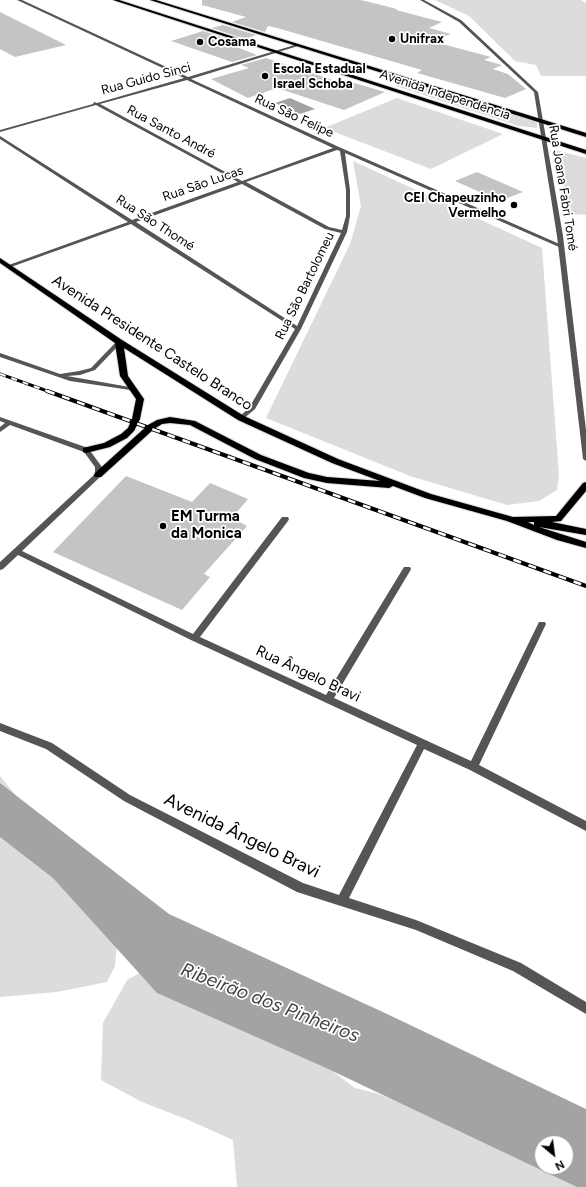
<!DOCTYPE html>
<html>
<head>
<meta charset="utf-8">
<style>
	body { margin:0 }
	#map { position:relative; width:586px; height:1187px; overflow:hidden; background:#fff; font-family:Figtree,sans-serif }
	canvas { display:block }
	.north { position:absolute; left:534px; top:1135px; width:40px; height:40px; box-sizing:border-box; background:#fff; border:1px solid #999; border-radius:50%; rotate:151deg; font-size:11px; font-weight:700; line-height:16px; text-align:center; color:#000 }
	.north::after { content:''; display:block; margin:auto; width:14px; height:18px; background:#000; clip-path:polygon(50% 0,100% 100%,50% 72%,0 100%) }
</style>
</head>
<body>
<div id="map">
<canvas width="586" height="1187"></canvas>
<div class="north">N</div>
</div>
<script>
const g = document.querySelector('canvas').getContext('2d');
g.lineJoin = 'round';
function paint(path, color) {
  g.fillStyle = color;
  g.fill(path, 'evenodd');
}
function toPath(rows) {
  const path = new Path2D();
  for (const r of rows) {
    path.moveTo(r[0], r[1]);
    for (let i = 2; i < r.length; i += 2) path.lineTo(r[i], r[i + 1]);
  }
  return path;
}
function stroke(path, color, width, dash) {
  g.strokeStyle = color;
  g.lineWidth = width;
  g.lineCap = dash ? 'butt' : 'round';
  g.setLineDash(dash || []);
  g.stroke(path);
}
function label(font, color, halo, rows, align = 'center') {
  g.font = font + ' Figtree,sans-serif';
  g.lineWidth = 3.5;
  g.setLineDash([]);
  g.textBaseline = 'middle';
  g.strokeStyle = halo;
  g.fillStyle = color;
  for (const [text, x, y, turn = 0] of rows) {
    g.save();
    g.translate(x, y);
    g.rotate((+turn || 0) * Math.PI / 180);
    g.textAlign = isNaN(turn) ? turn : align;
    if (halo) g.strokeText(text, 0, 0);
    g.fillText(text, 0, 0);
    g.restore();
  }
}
const green = toPath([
	[435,0,581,0,586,3,586,76,541,76,536,65,515,61,469,16],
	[400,81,411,81,537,121,537,128,519,126,396,86,395,83],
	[397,98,503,134,431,169,324,128],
	[555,150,586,158,586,215,571,214],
	[353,161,542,248,559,476,557,490,539,501,507,505,410,476,266,418,350,244,361,206],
	[0,776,42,828,120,907,115,966,107,982,57,992,0,997],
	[168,957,324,1065,355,1088,379,1094,542,1163,542,1167,586,1187,237,1187,233,1140,186,1119,142,1102,101,1080,103,1023,127,980]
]);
const water = toPath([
	[290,98,315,109,300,114,275,103],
	[0,783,169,914,385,1013,586,1109,586,1187,577,1187,324,1067,157,993,53,878,0,837],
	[542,1143,566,1143,566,1167,542,1167]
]);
const building = toPath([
	[202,0,361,0,397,9,396,10,442,22,429,28,451,34,431,41,491,57,484,60,502,65,493,69,508,74,526,89,505,98,417,73,422,70,277,28,268,26,265,32,232,22,246,17,202,5],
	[0,12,66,45,15,57,0,49],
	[223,25,256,35,245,39,212,28],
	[203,31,236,42,229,44,257,55,232,62,171,41],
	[266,58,345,84,351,82,385,92,344,110,277,88,248,98,211,79,249,68,241,65],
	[477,172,523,192,500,201,455,181],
	[126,476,192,502,210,483,248,499,232,518,247,526,204,574,210,577,182,610,53,552]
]);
const minor = toPath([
	[17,0,22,0,188,77,298,44,298,46,191,79,339,147,564,246,559,247,345,153,350,190,350,216,347,232,301,329,255,409,243,419,239,419,239,417,249,408,295,329,131,224,11,267,6,266,128,222,0,139,0,136,132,220,238,182,96,105,0,132,0,130,93,104,94,102,97,103,184,78,17,0],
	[187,80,333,148,242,181,100,104,187,80],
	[337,150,340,151,346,190,346,216,342,230,329,227,246,182,337,150],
	[242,184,325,229,341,233,297,326,136,222,242,184],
	[119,340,121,341,121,343,95,370,80,375,67,376,135,388,138,390,137,391,70,381,0,357,0,353,60,374,79,371,91,368,117,341,119,340],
	[0,417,88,448,102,467,100,477,22,551,193,634,282,517,288,517,289,519,288,521,200,637,326,695,404,567,410,567,411,569,410,571,334,698,471,761,539,622,545,622,546,624,479,765,586,821,586,831,470,770,424,749,349,898,416,920,521,963,586,1002,586,1014,513,971,416,930,297,892,124,801,46,749,0,731,0,723,52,743,130,795,303,883,339,895,417,745,191,640,18,555,3,569,0,570,0,562,95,474,95,467,84,452,10,425,0,432,0,427,5,423,0,421,0,417]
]);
const tertiary = toPath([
	[420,0,424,0,461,20,538,92,563,236,586,430,586,461,583,459,557,236,534,92,459,22,420,0]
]);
const primary = toPath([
	[113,0,119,0,586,150,586,154,113,0],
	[150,0,156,0,586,133,586,137,150,0],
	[0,258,122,340,244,416,338,459,431,494,513,517,556,516,583,483,586,482,586,491,561,521,552,522,586,529,586,535,539,527,586,542,586,548,557,540,507,521,425,498,393,486,389,488,327,483,304,478,255,459,190,425,170,423,162,424,154,429,101,477,95,477,94,475,95,473,148,425,157,420,170,417,195,421,261,455,309,473,327,477,380,481,332,463,238,420,124,348,128,376,144,399,140,419,134,431,127,438,110,447,86,453,83,452,83,448,104,443,121,434,128,428,132,419,136,399,120,376,115,343,0,263,0,258],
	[528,522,534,522,534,525,528,522]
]);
const railFar1 = toPath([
	[0,374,50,392]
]);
const rail = toPath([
	[47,391,586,586]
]);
const markers = [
	[392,39,4,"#000"],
	[200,42,4,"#000"],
	[265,76,4,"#000"],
	[514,205,4,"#000"],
	[163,526,4,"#000"]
];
const farPoinames = [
	["Unifrax",400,39],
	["Cosama",208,42],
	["Escola Estadual",273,69],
	["Israel Schoba",273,84],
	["CEI Chapeuzinho",506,198,"right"],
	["Vermelho",506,213,"right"]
];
const farStreetnames = [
	["Rua Guido Sinci",146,79,-15],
	["Avenida Independência",445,95,18],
	["Rua São Felipe",294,116,25],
	["Rua Santo André",171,132,28],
	["Rua São Lucas",203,184,-19],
	["Rua Joana Fabri Tomé",563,188,81],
	["Rua São Thomé",155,223,33],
	["Rua São Bartolomeu",305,286,-64]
];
const streetNames = [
	["Avenida Presidente Castelo Branco",152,343,33],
	["Rua Ângelo Bravi",308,674,25]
];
const poiNames = [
	["EM Turma",171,517],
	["da Monica",171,534]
];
const nearStreetnames = [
	["Avenida Ângelo Bravi",242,836,26]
];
const nearWaternames = [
	["Ribeirão dos Pinheiros",270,1003,21]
];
paint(green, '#dcdcdc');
paint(water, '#a3a3a3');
paint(building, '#c4c4c4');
stroke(primary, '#dbdbdb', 2);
paint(minor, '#555');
paint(tertiary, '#555');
paint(primary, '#000');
stroke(railFar1, '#000', 3);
stroke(rail, '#000', 4);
stroke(railFar1, '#fff', 2, [6]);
stroke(rail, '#fff', 2.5, [8]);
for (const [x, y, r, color] of markers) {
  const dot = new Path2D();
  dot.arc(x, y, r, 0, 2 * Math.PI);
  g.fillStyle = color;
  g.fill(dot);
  stroke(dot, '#fff', 1.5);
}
label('bold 13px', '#000', '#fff', farPoinames, 'left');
label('13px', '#000', '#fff', farStreetnames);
label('15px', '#000', '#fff', streetNames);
label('bold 15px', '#000', '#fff', poiNames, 'left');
label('18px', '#000', '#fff', nearStreetnames);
label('italic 19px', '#444', '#fff', nearWaternames);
</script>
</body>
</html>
